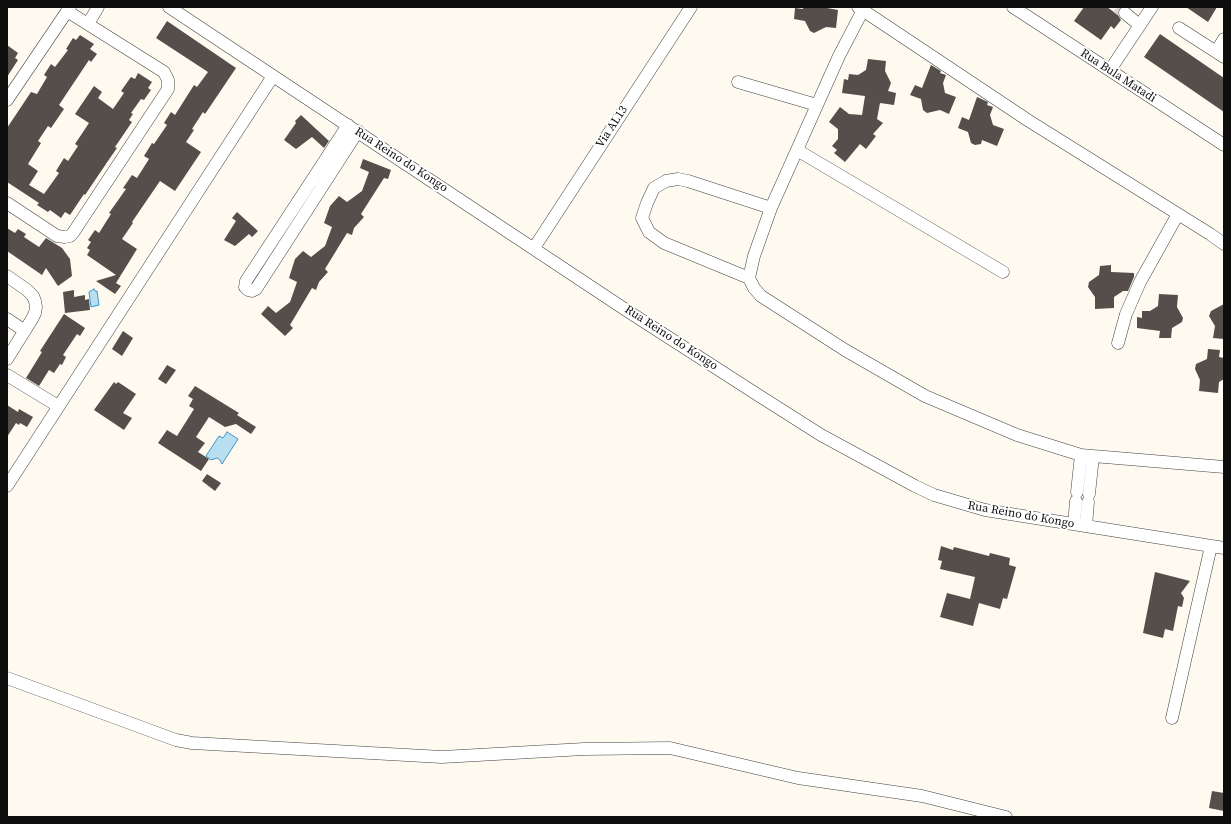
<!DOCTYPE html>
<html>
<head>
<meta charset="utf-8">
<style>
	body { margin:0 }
	#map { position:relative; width:1231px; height:824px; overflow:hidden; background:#fefaef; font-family:"Source Serif 4",serif }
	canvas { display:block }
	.frame { position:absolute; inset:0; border:8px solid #0e0e0e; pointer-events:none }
</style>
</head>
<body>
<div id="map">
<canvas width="1231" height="824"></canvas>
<div class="frame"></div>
</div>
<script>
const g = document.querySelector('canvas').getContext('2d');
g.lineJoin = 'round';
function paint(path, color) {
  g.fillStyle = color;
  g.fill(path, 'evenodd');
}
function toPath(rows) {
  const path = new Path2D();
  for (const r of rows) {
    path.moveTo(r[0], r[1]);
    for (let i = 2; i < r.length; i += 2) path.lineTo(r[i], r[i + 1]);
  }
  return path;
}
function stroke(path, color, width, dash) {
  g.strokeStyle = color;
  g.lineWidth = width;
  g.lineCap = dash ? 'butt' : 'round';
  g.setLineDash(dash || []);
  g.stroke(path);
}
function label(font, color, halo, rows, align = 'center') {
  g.font = font + ' "Source Serif 4",serif';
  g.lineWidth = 4;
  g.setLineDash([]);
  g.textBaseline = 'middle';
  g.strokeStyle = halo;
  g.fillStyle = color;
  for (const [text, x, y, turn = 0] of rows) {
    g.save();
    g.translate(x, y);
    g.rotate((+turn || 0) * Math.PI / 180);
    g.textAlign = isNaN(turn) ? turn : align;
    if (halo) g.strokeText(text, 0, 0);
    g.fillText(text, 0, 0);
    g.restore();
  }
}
const water = toPath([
	[94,289,95,291,97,291,99,305,91,307,89,292,94,289],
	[227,432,238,439,222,464,220,460,217,458,211,460,206,456,219,436,223,438,227,432]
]);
const building = toPath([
	[803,7,826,7,827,8,838,10,836,28,826,27,814,33,810,31,805,21,794,19,795,8,803,9],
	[1084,7,1107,7,1118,15,1121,20,1114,29,1111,26,1101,40,1074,21],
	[1186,7,1217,7,1208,22],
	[167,21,236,68,205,114,203,112,192,129,194,130,186,142,201,152,175,191,160,181,132,222,133,223,122,239,137,249,116,283,121,286,115,294,96,281,116,275,87,255,90,250,87,248,91,242,88,240,95,230,99,233,111,214,109,213,126,189,123,188,132,175,137,178,149,159,144,156,152,143,154,144,167,125,164,123,171,112,175,115,194,85,197,87,208,72,156,38],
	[1160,34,1224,78,1224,112,1144,57],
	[80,35,94,44,90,49,97,54,91,62,89,60,59,105,64,109,51,128,48,126,38,141,41,143,28,164,38,171,29,185,44,194,59,173,56,171,64,158,68,161,78,146,75,144,89,123,75,114,94,86,102,92,98,98,113,109,124,93,121,91,131,77,135,79,138,73,152,82,148,88,151,90,144,100,141,99,131,113,133,114,129,120,132,122,115,147,117,148,110,158,85,195,84,194,70,215,65,212,61,218,50,210,48,212,37,205,39,203,7,182,7,128,31,92,37,94,47,77,44,75,51,64,55,67,68,50,66,49,73,38,76,40],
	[7,45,18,53,15,58,18,60,7,77],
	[868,59,886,61,885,71,891,83,888,91,896,93,894,105,880,103,877,119,883,123,873,134,876,136,866,149,860,144,845,162,834,153,837,150,832,146,838,139,838,129,829,122,840,107,849,114,862,115,865,96,842,93,844,79,848,80,849,74,858,75,866,70],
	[931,65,941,71,940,73,946,75,943,83,945,93,956,97,949,114,940,110,927,113,923,110,921,99,910,95,915,85,922,88],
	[977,97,988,102,987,105,993,107,990,115,993,125,1004,129,997,146,982,140,981,144,975,145,971,143,968,132,958,128,962,117,969,120],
	[301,115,329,141,324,148,312,137,296,149,284,140,296,123,295,121],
	[363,159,391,170,388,179,384,178,361,214,364,217,354,228,352,235,347,233,325,269,328,272,319,282,316,290,312,288,290,325,293,328,285,336,261,314,268,306,276,313,290,302,297,282,289,278,295,259,303,251,311,257,325,246,332,227,324,223,330,206,339,196,347,202,362,191,369,172,360,168],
	[237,212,258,231,252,237,249,234,235,246,224,240,236,221,232,218],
	[7,228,15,233,18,229,26,234,24,237,39,247,46,238,62,248,70,259,72,276,58,286,46,268,42,275,7,251],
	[1111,265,1111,272,1134,273,1134,277,1128,291,1123,291,1114,297,1114,308,1095,309,1095,297,1088,287,1089,282,1099,275,1100,266],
	[74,290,74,297,85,295,85,300,89,299,90,310,65,313,63,292],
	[1159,294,1178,295,1177,307,1183,318,1182,322,1172,328,1171,338,1159,338,1160,331,1137,328,1137,317,1142,318,1142,311,1150,311,1158,306],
	[1224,304,1224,339,1213,338,1215,326,1209,316,1211,311],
	[64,314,85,328,80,336,77,334,63,355,66,357,62,365,60,364,54,373,49,370,39,386,26,378,42,352,40,351],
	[123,331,133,338,122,356,112,349],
	[1208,349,1220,350,1219,357,1224,358,1224,379,1219,382,1218,393,1199,391,1200,380,1195,369,1196,364,1207,359],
	[167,365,176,370,166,384,158,379],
	[114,382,116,384,118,382,136,394,123,413,132,418,124,430,94,410],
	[195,386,239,413,237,415,256,427,251,434,236,424,225,427,209,417,196,437,205,443,198,452,209,459,201,471,158,443,167,430,177,436,194,409,189,406,193,399,188,396],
	[7,405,18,412,19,409,33,417,27,427,20,423,19,425,16,423,7,437],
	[207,474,221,483,215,491,202,481],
	[941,546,953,550,954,547,989,556,990,553,1010,558,1009,565,1016,567,1007,599,1003,598,1000,609,979,603,973,626,940,617,947,593,970,599,975,577,940,569,942,561,938,560],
	[1155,572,1190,581,1181,593,1184,598,1182,607,1178,606,1173,631,1165,629,1163,638,1143,633],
	[1212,791,1224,793,1224,811,1209,808]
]);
const minorTunnel = toPath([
	[1117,7,1125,13]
]);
const minor = toPath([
	[169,7,626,310,758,395,821,435,915,486,934,495,985,510,1224,548],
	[858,7,1029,121,1210,234,1224,244],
	[1013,7,1224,145],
	[863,10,839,56,771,208,754,256,749,278,754,288,761,296,845,350,925,396,1017,435,1081,455,1224,467],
	[1125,13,1139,25],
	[88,24,98,7],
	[1179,28,1224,57],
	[1216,52,1224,39],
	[1110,70,1152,7],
	[738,82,817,105],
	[7,100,70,7],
	[348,125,246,281,245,287,248,290,252,291,256,289,358,131],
	[797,150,1003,272],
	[7,203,57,236,65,237,70,236,73,233,168,89,168,80,164,72,67,11],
	[534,248,691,7],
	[7,276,27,290,33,296,35,301,36,307,35,313,32,319,7,359],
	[749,278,664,243,649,232,642,218,647,203,654,188,666,181,678,179,688,181,771,208],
	[7,319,25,331],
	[1118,343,1126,314,1140,282,1178,214],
	[7,375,58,406],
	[7,486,273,76],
	[1077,492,1081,455],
	[1089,494,1093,456],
	[1074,524,1076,501],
	[1086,526,1088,502],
	[7,678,176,740,192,743,442,757,584,749,670,748,798,778,922,796,1006,817],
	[1172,718,1211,546]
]);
const streetNames = [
	["Rua Bula Matadi",1118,76,33],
	["Via AL13",612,127,-57],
	["Rua Reino do Kongo",401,160,33],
	["Rua Reino do Kongo",671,338,33],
	["Rua Reino do Kongo",1021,515,10]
];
paint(water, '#b8def1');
stroke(water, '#4494c3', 1);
paint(building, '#554e4b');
stroke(minorTunnel, '#dad7cd', 12, [12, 6]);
stroke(minor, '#414141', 13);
stroke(minor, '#fff', 12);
label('12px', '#0e0e0e', '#fff', streetNames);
</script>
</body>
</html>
